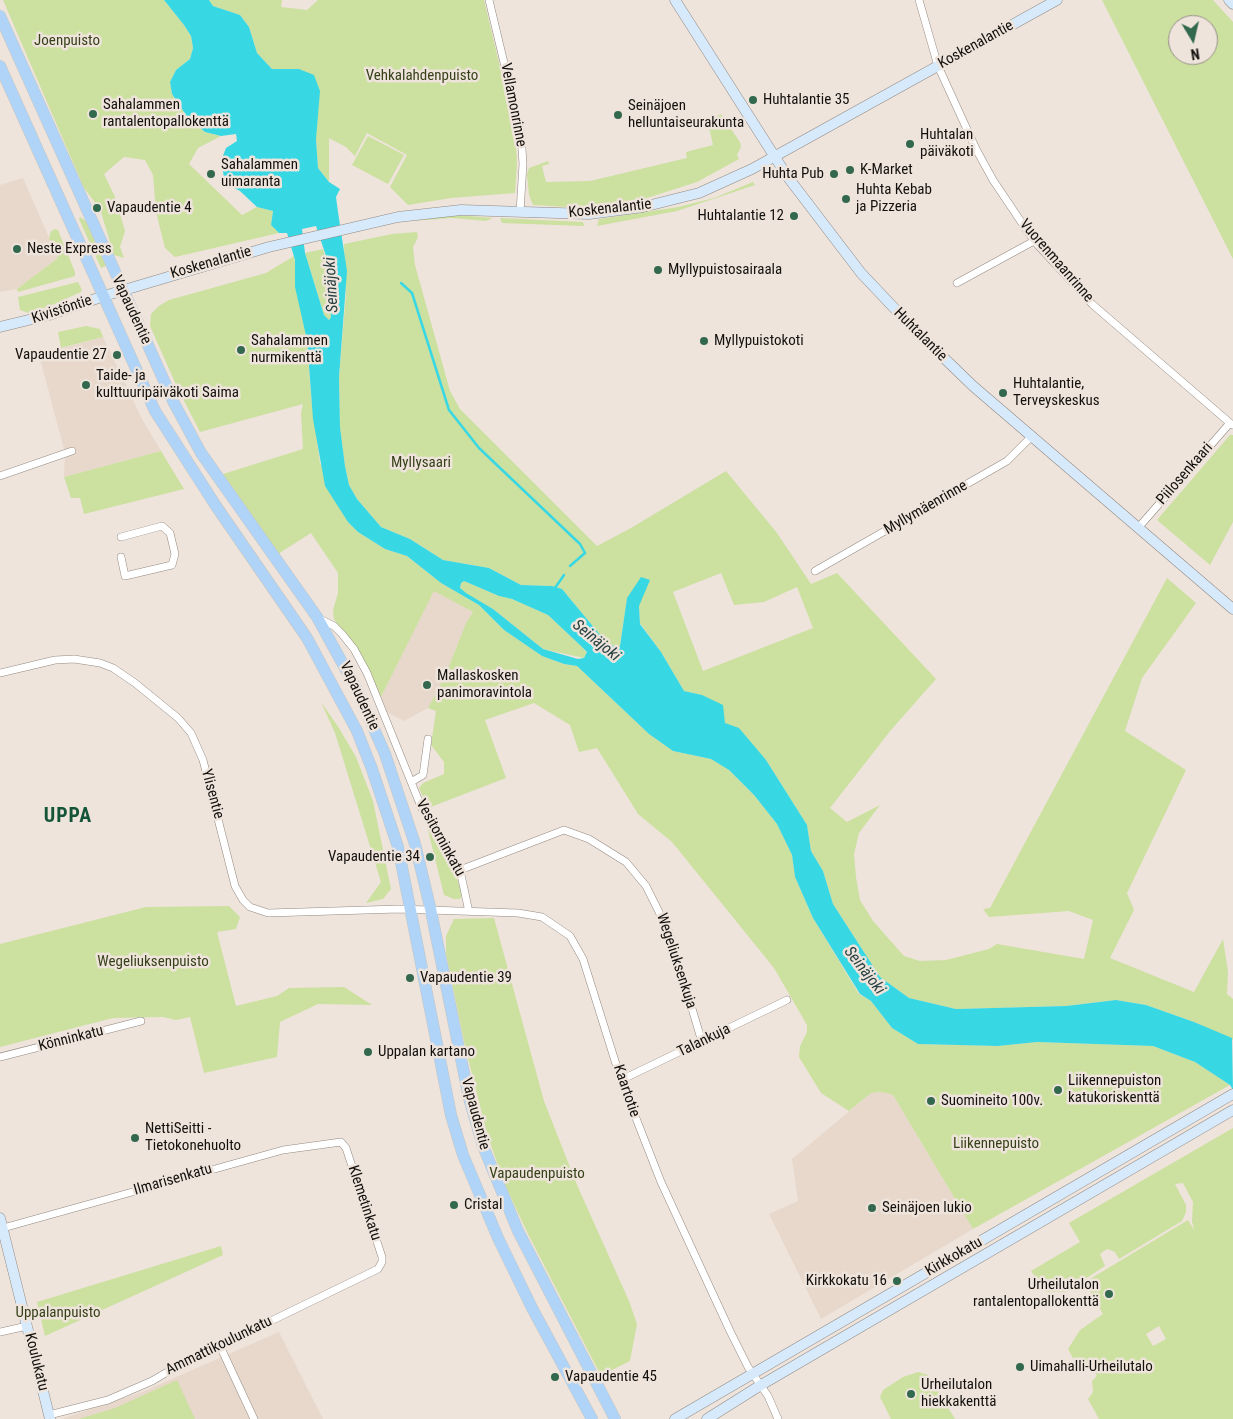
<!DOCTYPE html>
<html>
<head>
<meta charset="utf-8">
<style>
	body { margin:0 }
	#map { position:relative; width:1233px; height:1419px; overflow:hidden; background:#eee4dc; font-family:"Roboto Condensed",sans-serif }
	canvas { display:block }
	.north { position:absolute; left:1168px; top:15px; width:50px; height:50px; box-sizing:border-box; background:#eee4dc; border:1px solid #968f89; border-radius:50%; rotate:171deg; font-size:14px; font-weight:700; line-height:20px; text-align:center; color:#13100d }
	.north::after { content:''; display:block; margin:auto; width:18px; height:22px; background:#32684d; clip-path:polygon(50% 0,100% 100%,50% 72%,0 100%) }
</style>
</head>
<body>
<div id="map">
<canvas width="1233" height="1419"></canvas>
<div class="north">N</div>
</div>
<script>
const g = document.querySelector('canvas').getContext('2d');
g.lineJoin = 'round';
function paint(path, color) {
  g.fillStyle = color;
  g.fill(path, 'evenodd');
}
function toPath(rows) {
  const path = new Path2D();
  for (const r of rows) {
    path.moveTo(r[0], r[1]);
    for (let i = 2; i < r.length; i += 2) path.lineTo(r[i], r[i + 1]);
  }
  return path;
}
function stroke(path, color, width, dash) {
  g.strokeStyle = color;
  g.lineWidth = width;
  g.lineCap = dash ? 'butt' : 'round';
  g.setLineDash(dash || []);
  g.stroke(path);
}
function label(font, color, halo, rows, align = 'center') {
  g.font = font + ' "Roboto Condensed",sans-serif';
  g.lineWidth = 5;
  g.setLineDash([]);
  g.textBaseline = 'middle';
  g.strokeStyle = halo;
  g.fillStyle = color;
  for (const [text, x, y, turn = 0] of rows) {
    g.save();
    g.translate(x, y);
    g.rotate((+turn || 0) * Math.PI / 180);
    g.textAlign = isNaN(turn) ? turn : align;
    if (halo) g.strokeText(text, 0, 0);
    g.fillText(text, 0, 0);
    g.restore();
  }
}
const built = toPath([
	[23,178,58,258,17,289,0,292,0,185],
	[103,337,142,419,161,451,64,477,65,453,39,355],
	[434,590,473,612,466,623,445,676,428,708,404,721,387,712,381,697],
	[882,1092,893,1095,973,1229,821,1319,769,1214,798,1201,792,1159,871,1093],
	[279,1332,323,1419,61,1419,142,1392]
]);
const green = toPath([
	[3,0,164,0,184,25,191,36,193,48,190,59,176,70,170,82,172,94,186,115,205,132,221,136,198,148,189,164,242,215,257,207,273,211,271,225,279,233,175,257,165,248,156,212,153,175,145,160,124,157,104,174,115,197,125,231,120,247,124,258,114,255,100,209,84,188],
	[209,0,282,0,281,7,307,10,318,0,484,0,515,130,517,163,515,193,451,198,408,205,390,187,407,155,367,133,355,156,346,147,329,138,329,182,318,168,316,139,299,69,272,69,257,53,249,27,240,15,213,6],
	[1102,0,1213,0,1233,22,1233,259],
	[1178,25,1208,25,1208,55,1178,55],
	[721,114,740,142,741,147,737,155,739,159,697,182,647,198,606,205,583,208,533,205,529,195,527,175,529,168,548,161,549,164,542,166,546,182,590,181,687,158,686,152,713,145,709,127,700,128,700,125],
	[368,136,404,155,388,184,352,165],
	[753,182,755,185,677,211,597,226,599,219,678,207,714,198],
	[457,215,493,218,486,221,452,218,411,221],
	[80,217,86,221,106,266,101,268,79,219],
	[500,218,583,222,584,226,502,223],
	[55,229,58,230,75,272,75,276,18,292,17,289,58,258,49,238,51,231],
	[417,232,418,237,413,247,415,265,450,391,460,409,597,546,631,528,726,471,777,533,811,584,837,573,936,679,891,730,830,808,847,822,880,805,859,833,854,854,856,877,860,900,873,921,904,956,920,961,946,960,989,949,997,944,1084,959,1093,920,1069,911,989,917,983,909,990,908,1167,578,1196,603,1142,678,1125,731,1186,770,1127,893,1134,910,1110,958,1194,992,1223,939,1228,972,1227,994,1233,999,1233,1040,1194,1022,1146,1005,1116,1000,1066,1006,956,1009,909,998,880,977,833,904,823,871,811,851,807,825,766,760,725,723,702,695,684,691,661,652,640,623,639,606,627,598,620,646,616,647,606,642,562,589,552,586,521,585,489,568,443,560,410,539,381,527,357,499,349,485,345,466,340,427,339,377,346,294,344,244,392,234],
	[721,573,734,605,764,602,797,587,813,628,703,671,673,592],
	[323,249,330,276,331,317,329,320,324,315,305,253],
	[294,256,307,340,311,396,320,463,348,522,358,532,385,549,407,556,441,583,479,605,504,630,542,656,564,664,577,666,649,734,673,751,711,759,729,770,754,795,777,824,792,855,795,877,813,918,859,994,871,1001,892,1028,918,1044,998,1046,1037,1042,1153,1046,1195,1062,1230,1085,973,1229,893,1095,882,1092,871,1093,849,1111,821,1093,799,1057,800,1046,807,1032,807,1025,774,968,672,842,638,814,597,748,579,752,570,725,534,703,485,720,506,778,428,808,419,788,423,783,444,774,444,762,431,745,436,711,428,708,445,676,466,623,473,612,434,591,381,697,370,673,334,619,333,610,338,593,338,573,311,533,278,554,223,474,303,449,301,413,303,404,200,432,177,387,150,326,151,314,159,306,169,300,266,273],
	[78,282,82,290,81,292,52,305,29,313,20,310,18,297],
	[86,326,100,329,103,337,61,348,58,332],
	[1230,435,1233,435,1233,522,1210,565,1157,520],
	[161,451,184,489,84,514,80,498,71,498,64,477],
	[464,581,499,596,512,599,548,615,581,646,587,653,584,658,543,649,493,609,465,593,460,588,461,583],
	[321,702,339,728,356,757,373,801,391,889,383,899,366,903,381,882,335,733],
	[427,826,455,872,462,895,460,899,454,899,444,895],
	[229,906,240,917,236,929,217,932,236,1006,277,996,289,988,344,987,372,1005,318,1004,280,1022,277,1057,204,1073,190,1017,176,1020,163,1017,113,1018,0,1047,0,944,146,907],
	[494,918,544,1101,577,1185,629,1301,637,1324,630,1361,610,1371,599,1372,528,1234,505,1185,487,1134,465,1046,446,954,446,936,454,919],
	[1233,1128,1233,1419,1099,1419,1088,1399,1093,1392,1092,1381,1097,1376,1091,1366,1078,1367,1068,1349,1080,1330,1103,1314,1085,1282,1188,1220,1194,1230,1192,1221,1193,1202,1183,1183,1175,1184,1186,1205,1186,1212,1182,1221,1119,1259,1115,1252,1107,1249,1100,1254,1105,1266,1065,1292,1046,1292,1031,1271,1080,1242,1069,1223],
	[1159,1326,1166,1339,1153,1346,1146,1334],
	[221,1246,223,1255,45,1336,37,1302],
	[918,1372,928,1375,955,1419,891,1419,880,1397,883,1390,903,1377],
	[177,1380,195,1419,79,1419,115,1408]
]);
const water = toPath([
	[164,0,209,0,213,6,240,15,249,27,257,53,272,69,299,69,314,75,320,91,316,139,318,168,329,182,340,189,336,197,338,212,347,271,339,377,340,427,345,466,349,485,357,499,381,527,410,539,443,560,489,568,521,585,552,586,562,589,606,642,616,647,620,646,627,598,641,577,650,580,639,606,640,624,661,652,684,691,702,695,723,705,725,723,739,728,766,760,807,825,811,851,823,871,833,904,880,977,909,998,956,1009,1066,1006,1116,1000,1146,1005,1194,1022,1232,1038,1233,1090,1230,1085,1195,1062,1153,1046,1037,1042,998,1046,918,1044,892,1028,871,1001,860,994,813,918,795,877,792,855,777,824,754,795,729,770,711,759,673,751,649,734,577,666,564,664,542,656,504,630,479,605,441,583,407,556,385,549,358,532,348,522,325,486,313,419,307,340,295,287,295,260,287,233,279,233,271,225,273,211,257,207,240,191,225,183,221,161,226,148,237,141,236,134,221,136,205,132,186,115,172,94,170,82,176,70,190,59,193,48,191,36,184,25],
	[316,226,328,262,331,317,329,320,324,315,305,253,302,229],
	[464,581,499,596,512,599,548,615,581,646,587,652,584,658,578,659,543,649,493,609,466,593,460,588,461,583]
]);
const stream = toPath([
	[401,283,412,293,449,410,479,448,580,544,585,553,570,566],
	[555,588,564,575]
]);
const street = toPath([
	[489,0,521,134,523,164,520,212],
	[919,0,938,66,976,149,993,180,1034,241,1092,304,1230,423],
	[957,283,1034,241],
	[0,476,72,451],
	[1138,528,1230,423,1233,425],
	[121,557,125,576,172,565,175,554,170,533,162,526,121,537],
	[815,571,1007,461,1031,437],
	[318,618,334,626,342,634,354,649,367,673,422,809,460,870,469,912],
	[0,673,55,660,74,659,100,663,113,668,135,683,178,718,191,733,203,760,235,886,243,900,250,907,268,913,399,909,518,913,542,917,570,936,583,959,621,1080,661,1182,730,1331,748,1367,768,1396,778,1419],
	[411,782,423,775,428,739],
	[460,870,564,830,589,839,626,862,646,886,669,932,702,1042],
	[0,1057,141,1021],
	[621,1080,787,1000],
	[3,1228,283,1150,341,1142,346,1148,382,1257,382,1262,378,1269,174,1368,152,1381,108,1400,49,1415],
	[0,1332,27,1326],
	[220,1346,254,1419]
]);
const secondary = toPath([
	[675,0,787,176,861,273,913,328,973,386,1233,609],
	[1229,0,1233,4],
	[0,327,49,315,104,296,269,247,398,217,461,210,589,214,643,207,699,193,752,169,1057,0],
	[0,1218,50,1419],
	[675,1419,1233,1094],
	[707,1419,761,1385,1233,1110]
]);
const primary = toPath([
	[0,16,174,403,201,453,317,617,356,688,385,754,415,844,431,911,469,1098,483,1146,518,1231,615,1419],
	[0,66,155,411,216,506,307,638,357,731,372,769,398,847,451,1115,463,1155,498,1238,532,1308,592,1419]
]);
const markers = [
	[753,100,5,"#32684d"],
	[93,114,5,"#32684d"],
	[618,115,5,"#32684d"],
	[910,144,5,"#32684d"],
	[850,170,5,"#32684d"],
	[211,174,5,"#32684d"],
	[834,174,5,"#32684d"],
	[846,199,5,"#32684d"],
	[97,208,5,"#32684d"],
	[794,216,5,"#32684d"],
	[17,249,5,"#32684d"],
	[658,270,5,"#32684d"],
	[704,341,5,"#32684d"],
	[241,350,5,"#32684d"],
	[117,355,5,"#32684d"],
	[86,385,5,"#32684d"],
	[1003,393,5,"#32684d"],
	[427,685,5,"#32684d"],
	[430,857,5,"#32684d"],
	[410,978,5,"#32684d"],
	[368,1052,5,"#32684d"],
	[1058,1090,5,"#32684d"],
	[931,1101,5,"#32684d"],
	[135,1138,5,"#32684d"],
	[454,1205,5,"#32684d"],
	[872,1208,5,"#32684d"],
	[897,1281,5,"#32684d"],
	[1109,1294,5,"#32684d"],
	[1020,1367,5,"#32684d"],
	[555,1377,5,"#32684d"],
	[911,1394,5,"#32684d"]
];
const parkNames = [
	["Joenpuisto",67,41],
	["Vehkalahdenpuisto",422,76],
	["Myllysaari",421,463],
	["Wegeliuksenpuisto",153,962],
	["Liikennepuisto",996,1144],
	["Vapaudenpuisto",537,1174],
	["Uppalanpuisto",58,1313]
];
const streetNames = [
	["Koskenalantie",976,45,-29],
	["Vellamonrinne",513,105,79],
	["Koskenalantie",610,209,-6],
	["Vuorenmaanrinne",1056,261,49],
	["Koskenalantie",211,263,-16],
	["Kivistöntie",62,310,-18],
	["Vapaudentie",131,310,65],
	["Huhtalantie",920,335,45],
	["Piilosenkaari",1185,474,-49],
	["Myllymäenrinne",926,508,-30],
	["Vapaudentie",359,696,65],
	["Ylisentie",212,794,75],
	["Vesitorninkatu",440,838,61],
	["Wegeliuksenkuja",676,961,72],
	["Könninkatu",71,1039,-14],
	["Talankuja",704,1041,-26],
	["Kaartotie",626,1091,71],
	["Vapaudentie",475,1114,75],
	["Ilmarisenkatu",173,1180,-16],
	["Klemetinkatu",364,1203,72],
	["Kirkkokatu",954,1257,-30],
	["Ammattikoulunkatu",219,1346,-26],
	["Koulukatu",36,1362,76]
];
const poiNames = [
	["Huhtalantie 35",763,100],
	["Sahalammen",103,105],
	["rantalentopallokenttä",103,122],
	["Seinäjoen",628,106],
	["helluntaiseurakunta",628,123],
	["Huhtalan",920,135],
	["päiväkoti",920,152],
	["Sahalammen",221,165],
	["uimaranta",221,182],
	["K-Market",860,170],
	["Huhta Pub",824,174,"right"],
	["Huhta Kebab",856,190],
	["ja Pizzeria",856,207],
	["Vapaudentie 4",107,208],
	["Huhtalantie 12",784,216,"right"],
	["Neste Express",27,249],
	["Myllypuistosairaala",668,270],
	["Sahalammen",251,341],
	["nurmikenttä",251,358],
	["Myllypuistokoti",714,341],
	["Vapaudentie 27",107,355,"right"],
	["Taide- ja",96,376],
	["kulttuuripäiväkoti Saima",96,393],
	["Huhtalantie,",1013,384],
	["Terveyskeskus",1013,401],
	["Mallaskosken",437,676],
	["panimoravintola",437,693],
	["Vapaudentie 34",420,857,"right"],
	["Vapaudentie 39",420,978],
	["Uppalan kartano",378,1052],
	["Liikennepuiston",1068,1081],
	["katukoriskenttä",1068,1098],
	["Suomineito 100v.",941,1101],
	["NettiSeitti -",145,1129],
	["Tietokonehuolto",145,1146],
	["Cristal",464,1205],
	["Seinäjoen lukio",882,1208],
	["Kirkkokatu 16",887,1281,"right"],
	["Urheilutalon",1099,1285,"right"],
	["rantalentopallokenttä",1099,1302,"right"],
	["Uimahalli-Urheilutalo",1030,1367],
	["Vapaudentie 45",565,1377],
	["Urheilutalon",921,1385],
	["hiekkakenttä",921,1402]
];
const waterNames = [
	["Seinäjoki",332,285,-93],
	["Seinäjoki",596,641,39],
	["Seinäjoki",864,971,52]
];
const districtNames = [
	["UPPA",68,817]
];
paint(built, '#e7d8cb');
paint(green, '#cce09f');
paint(water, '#37d8e4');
stroke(stream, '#37d8e4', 2.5);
stroke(street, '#928982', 8);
stroke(secondary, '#928982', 11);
stroke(primary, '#c6c6c5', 12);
stroke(street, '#fff', 7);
stroke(secondary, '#d7eafb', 10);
stroke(primary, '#afd4f7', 11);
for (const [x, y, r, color] of markers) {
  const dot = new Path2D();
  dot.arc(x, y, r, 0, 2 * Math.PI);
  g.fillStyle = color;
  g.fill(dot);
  stroke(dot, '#eee4dc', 2);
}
label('15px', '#364119', '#eee4dc', parkNames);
label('15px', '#13100d', '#eee4dc', streetNames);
label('15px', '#13100d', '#eee4dc', poiNames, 'left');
label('italic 16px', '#274042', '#eee4dc', waterNames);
g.letterSpacing = '1px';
label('bold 20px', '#145539', '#eee4dc', districtNames);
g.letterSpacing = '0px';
</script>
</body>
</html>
